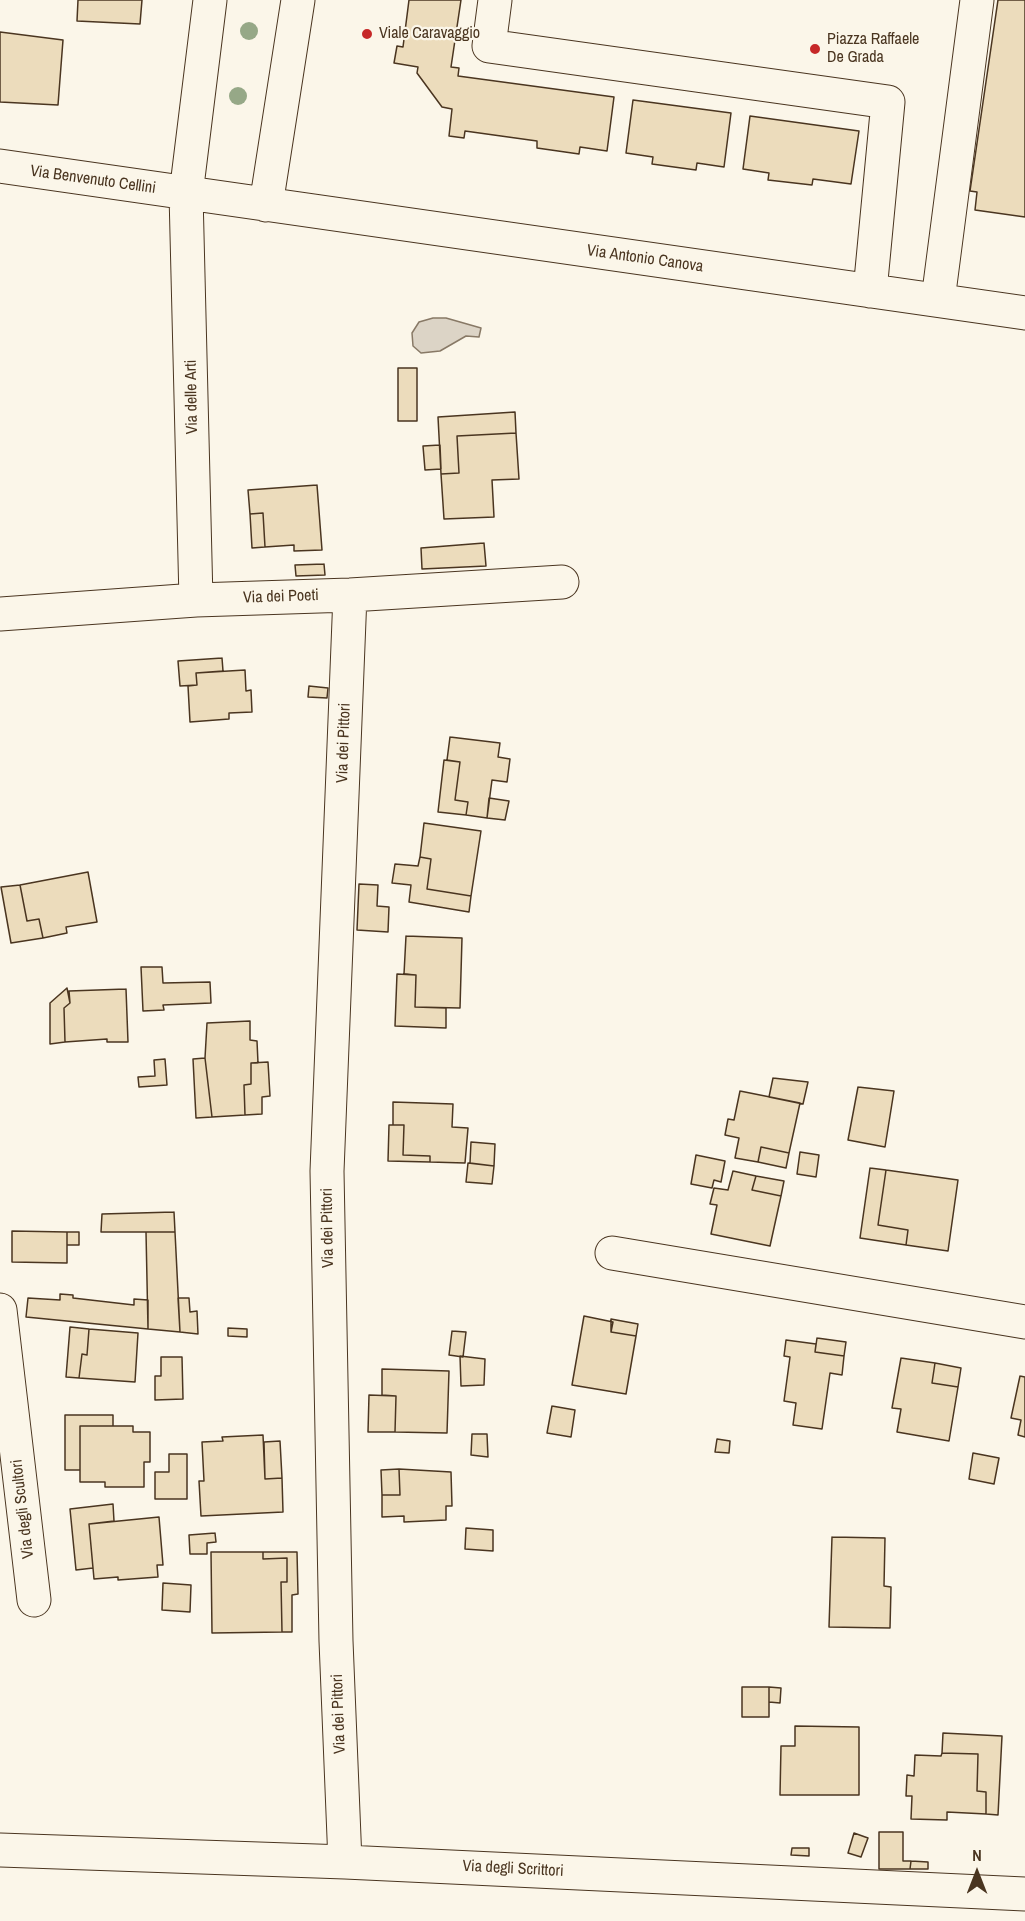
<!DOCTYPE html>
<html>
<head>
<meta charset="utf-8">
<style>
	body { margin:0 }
	#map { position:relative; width:1025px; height:1921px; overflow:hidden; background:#fbf6e9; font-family:"Archivo Narrow",sans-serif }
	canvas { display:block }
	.north { position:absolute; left:947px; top:1843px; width:60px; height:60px; -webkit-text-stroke:4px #fbf6e9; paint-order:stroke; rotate:0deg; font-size:16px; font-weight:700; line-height:24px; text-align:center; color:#4a3520 }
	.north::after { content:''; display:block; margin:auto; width:21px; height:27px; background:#4a3520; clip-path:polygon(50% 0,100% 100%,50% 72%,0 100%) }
</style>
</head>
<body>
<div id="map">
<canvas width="1025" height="1921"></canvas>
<div class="north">N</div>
</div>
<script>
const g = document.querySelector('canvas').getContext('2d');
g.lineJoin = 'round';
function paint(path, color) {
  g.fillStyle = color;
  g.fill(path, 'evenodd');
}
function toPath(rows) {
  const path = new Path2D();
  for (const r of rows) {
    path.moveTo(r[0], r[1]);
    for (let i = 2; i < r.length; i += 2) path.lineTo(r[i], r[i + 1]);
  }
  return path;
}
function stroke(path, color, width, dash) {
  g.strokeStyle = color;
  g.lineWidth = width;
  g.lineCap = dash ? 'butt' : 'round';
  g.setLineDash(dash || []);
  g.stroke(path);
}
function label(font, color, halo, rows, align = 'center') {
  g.font = font + ' "Archivo Narrow",sans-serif';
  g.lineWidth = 4.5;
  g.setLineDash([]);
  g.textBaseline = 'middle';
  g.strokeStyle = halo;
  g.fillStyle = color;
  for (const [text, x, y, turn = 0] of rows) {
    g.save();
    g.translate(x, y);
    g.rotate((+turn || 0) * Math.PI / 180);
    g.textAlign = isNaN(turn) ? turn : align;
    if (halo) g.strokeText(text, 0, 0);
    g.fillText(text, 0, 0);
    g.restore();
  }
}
const water = toPath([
	[433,318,446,318,481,328,479,337,466,336,440,351,421,353,413,346,412,333,419,322,433,318]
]);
const building = toPath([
	[78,0,142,0,140,24,77,21,78,0],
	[409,0,461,0,451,67,459,68,458,76,614,97,607,151,580,147,579,154,537,148,537,141,465,131,464,138,449,136,452,109,442,107,417,73,418,67,394,63,397,46,403,47,409,0],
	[998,0,1025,0,1025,217,975,210,977,192,970,191,998,0],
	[0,32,63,40,58,105,0,102,0,32],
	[633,100,731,113,724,167,697,163,696,170,652,164,653,157,626,153,633,100],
	[750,116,859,131,851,184,813,179,812,185,768,180,769,173,743,169,750,116],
	[398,368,417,368,417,421,398,421,398,368],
	[515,412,516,433,457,436,459,473,441,474,438,417,515,412],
	[516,433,519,479,492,480,494,517,444,519,441,474,459,473,457,436,516,433],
	[440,445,441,469,425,470,423,446,440,445],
	[317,485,322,550,294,551,294,545,265,547,263,513,250,514,248,490,317,485],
	[263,513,265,547,252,548,250,514,263,513],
	[484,543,486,566,422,569,421,548,484,543],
	[324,564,325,575,296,576,295,565,324,564],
	[222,658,223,671,196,673,197,685,180,686,178,661,222,658],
	[245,670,246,691,251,690,252,712,229,713,229,719,190,722,188,686,197,685,196,673,245,670],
	[309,686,328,688,327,698,308,697,309,686],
	[450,737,500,743,498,757,510,759,507,782,492,780,487,818,466,815,468,802,455,800,460,762,447,760,450,737],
	[444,760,460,762,455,800,468,802,466,815,438,812,444,760],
	[489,798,509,801,505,820,487,818,489,798],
	[424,823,481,831,471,896,427,889,431,859,420,857,424,823],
	[420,857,431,859,427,889,471,896,469,912,409,902,411,885,392,883,395,864,418,866,420,857],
	[88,872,97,922,66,927,67,933,43,938,39,919,27,921,20,885,88,872],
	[359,884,378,885,377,906,389,907,388,932,357,930,359,884],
	[20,885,27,921,39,919,43,938,11,943,1,887,20,885],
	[406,936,462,938,460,1008,415,1007,416,975,404,974,406,936],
	[141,967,162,967,163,983,210,982,211,1003,163,1005,164,1010,143,1011,141,967],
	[397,974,416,975,415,1007,446,1008,446,1028,395,1026,397,974],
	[67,988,70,1003,64,1008,65,1042,50,1044,50,1003,67,988],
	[126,989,128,1042,107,1042,107,1039,65,1042,64,1008,70,1003,69,991,126,989],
	[250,1021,250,1040,257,1041,258,1063,251,1063,251,1084,244,1085,245,1115,212,1117,205,1058,207,1023,250,1021],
	[205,1058,212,1117,196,1118,193,1059,205,1058],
	[165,1059,167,1085,139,1087,138,1077,155,1076,154,1060,165,1059],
	[268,1062,270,1096,262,1097,262,1114,245,1115,244,1085,251,1084,251,1063,268,1062],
	[773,1078,808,1082,803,1104,769,1097,773,1078],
	[858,1087,894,1091,885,1147,848,1140,858,1087],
	[740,1091,800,1103,789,1153,761,1147,758,1162,735,1158,739,1138,725,1135,728,1119,734,1120,740,1091],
	[393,1102,453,1104,452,1127,468,1128,465,1163,430,1162,430,1156,403,1155,404,1125,393,1125,393,1102],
	[389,1125,404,1125,403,1155,430,1156,430,1162,388,1161,389,1125],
	[471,1142,495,1144,494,1166,470,1163,471,1142],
	[761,1147,789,1153,786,1168,758,1162,761,1147],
	[800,1152,819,1155,816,1177,797,1174,800,1152],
	[696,1155,725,1161,721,1182,714,1180,712,1188,691,1184,696,1155],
	[468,1163,494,1166,492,1184,466,1182,468,1163],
	[870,1168,886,1170,878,1225,908,1230,906,1245,860,1238,870,1168],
	[886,1170,958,1180,948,1251,906,1245,908,1230,878,1225,886,1170],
	[733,1171,756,1176,752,1190,781,1196,770,1246,711,1234,717,1205,710,1204,714,1188,728,1190,733,1171],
	[756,1176,784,1181,781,1196,752,1190,756,1176],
	[174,1212,175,1232,101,1232,102,1214,174,1212],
	[12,1231,67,1232,67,1263,12,1262,12,1231],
	[67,1232,79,1232,79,1245,67,1245,67,1232],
	[146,1232,175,1232,180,1332,148,1329,146,1232],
	[60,1294,73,1295,73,1298,134,1305,134,1299,148,1300,148,1329,26,1317,28,1298,60,1300,60,1294],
	[178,1298,189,1298,190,1312,197,1311,198,1334,180,1332,178,1298],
	[584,1316,613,1322,611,1332,636,1336,626,1394,572,1385,584,1316],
	[611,1319,638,1324,636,1336,611,1332,611,1319],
	[70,1327,89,1329,87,1355,82,1354,79,1378,66,1377,70,1327],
	[228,1328,247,1329,247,1337,228,1336,228,1328],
	[89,1329,138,1333,135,1382,79,1378,82,1354,87,1355,89,1329],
	[452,1331,466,1332,463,1357,449,1355,452,1331],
	[817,1338,846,1342,844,1356,815,1352,817,1338],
	[786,1340,816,1344,815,1352,844,1356,842,1375,830,1373,822,1429,793,1425,796,1403,784,1401,790,1357,784,1356,786,1340],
	[460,1356,485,1359,484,1385,461,1386,460,1356],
	[161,1357,182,1357,183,1399,155,1400,155,1376,161,1376,161,1357],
	[901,1358,935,1363,932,1383,958,1387,949,1441,897,1432,901,1409,892,1408,901,1358],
	[935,1363,961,1368,958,1387,932,1383,935,1363],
	[382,1369,449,1371,447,1433,395,1432,396,1396,382,1395,382,1369],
	[1020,1376,1025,1377,1025,1437,1018,1435,1021,1420,1011,1418,1020,1376],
	[369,1395,396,1396,395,1432,368,1432,369,1395],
	[552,1406,575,1410,571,1437,547,1433,552,1406],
	[65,1415,113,1415,113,1426,80,1426,80,1470,65,1470,65,1415],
	[80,1426,133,1426,133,1432,150,1432,150,1462,144,1462,144,1487,105,1487,105,1482,80,1482,80,1426],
	[472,1434,487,1434,488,1457,471,1455,472,1434],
	[263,1435,265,1479,282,1478,283,1512,201,1516,199,1481,204,1481,202,1442,223,1441,222,1437,263,1435],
	[717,1439,730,1441,729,1453,715,1452,717,1439],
	[280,1441,282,1478,265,1479,264,1442,280,1441],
	[973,1453,999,1458,994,1484,969,1479,973,1453],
	[169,1454,187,1454,187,1499,155,1499,155,1472,169,1472,169,1454],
	[399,1469,451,1472,452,1506,446,1506,446,1520,404,1522,404,1516,382,1517,382,1495,400,1495,399,1469],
	[399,1469,400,1495,382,1495,381,1470,399,1469],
	[113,1504,114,1521,89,1524,93,1568,76,1570,70,1509,113,1504],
	[159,1517,163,1565,157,1565,158,1577,118,1580,118,1577,94,1579,89,1524,159,1517],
	[466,1528,493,1530,493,1551,465,1549,466,1528],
	[215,1533,216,1542,207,1543,207,1554,190,1554,189,1535,215,1533],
	[832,1537,885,1538,884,1586,891,1587,890,1628,829,1627,832,1537],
	[211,1552,263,1552,263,1559,287,1558,287,1582,281,1582,282,1632,212,1633,211,1552],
	[263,1552,297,1552,298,1594,292,1595,292,1632,282,1632,281,1582,287,1582,287,1558,263,1559,263,1552],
	[163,1583,191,1585,190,1612,162,1610,163,1583],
	[742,1687,769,1687,769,1717,742,1717,742,1687],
	[769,1687,781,1688,780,1703,769,1702,769,1687],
	[795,1726,859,1727,859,1795,780,1795,781,1746,795,1746,795,1726],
	[943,1733,1002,1736,998,1815,986,1814,986,1792,977,1791,978,1754,942,1753,943,1733],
	[942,1753,978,1754,977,1791,986,1792,986,1814,947,1812,947,1820,911,1819,912,1796,906,1796,907,1775,914,1776,915,1755,941,1756,942,1753],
	[879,1832,903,1832,903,1861,911,1861,910,1869,879,1869,879,1832],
	[854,1833,868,1838,861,1857,848,1853,854,1833],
	[792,1848,809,1848,809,1856,791,1855,792,1848],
	[911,1861,928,1862,928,1869,910,1869,911,1861]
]);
const minor = toPath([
	[495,0,489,46,888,102,870,291],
	[0,166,1025,313],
	[266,205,298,0],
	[938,300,977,0],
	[196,600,186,194,210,0],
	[0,614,196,600,350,595,562,582],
	[612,1253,1025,1322],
	[0,1310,34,1600],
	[0,1850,345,1862,1025,1894],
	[345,1862,336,1641,327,1171,350,595]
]);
const trees = [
	[249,31],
	[238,96]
];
const markers = [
	[367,34,6,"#c62828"],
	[815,49,6,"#c62828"]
];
const poiNames = [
	["Viale Caravaggio",379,34],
	["Piazza Raffaele",827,40],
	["De Grada",827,58]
];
const streetNames = [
	["Via Benvenuto Cellini",93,180,8],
	["Via Antonio Canova",645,259,8],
	["Via delle Arti",192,397,-91],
	["Via dei Poeti",281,597,-2],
	["Via dei Pittori",344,743,-88],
	["Via dei Pittori",328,1228,-91],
	["Via degli Scultori",23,1509,-97],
	["Via dei Pittori",339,1714,-92],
	["Via degli Scrittori",513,1869,3]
];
paint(water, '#dcd4c6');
stroke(water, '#887966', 1.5);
paint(building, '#ecdcbc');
stroke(building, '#4a3520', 1.5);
stroke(minor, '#4a3520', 35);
stroke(minor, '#fbf6e9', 33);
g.fillStyle = '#96a887';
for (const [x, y] of trees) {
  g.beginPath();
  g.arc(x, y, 9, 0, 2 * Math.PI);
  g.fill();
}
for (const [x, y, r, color] of markers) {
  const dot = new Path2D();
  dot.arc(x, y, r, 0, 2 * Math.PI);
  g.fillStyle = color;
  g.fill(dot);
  stroke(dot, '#fbf6e9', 2);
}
label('16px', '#4a3520', '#fbf6e9', poiNames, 'left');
label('16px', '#4a3520', '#fbf6e9', streetNames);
</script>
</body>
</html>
